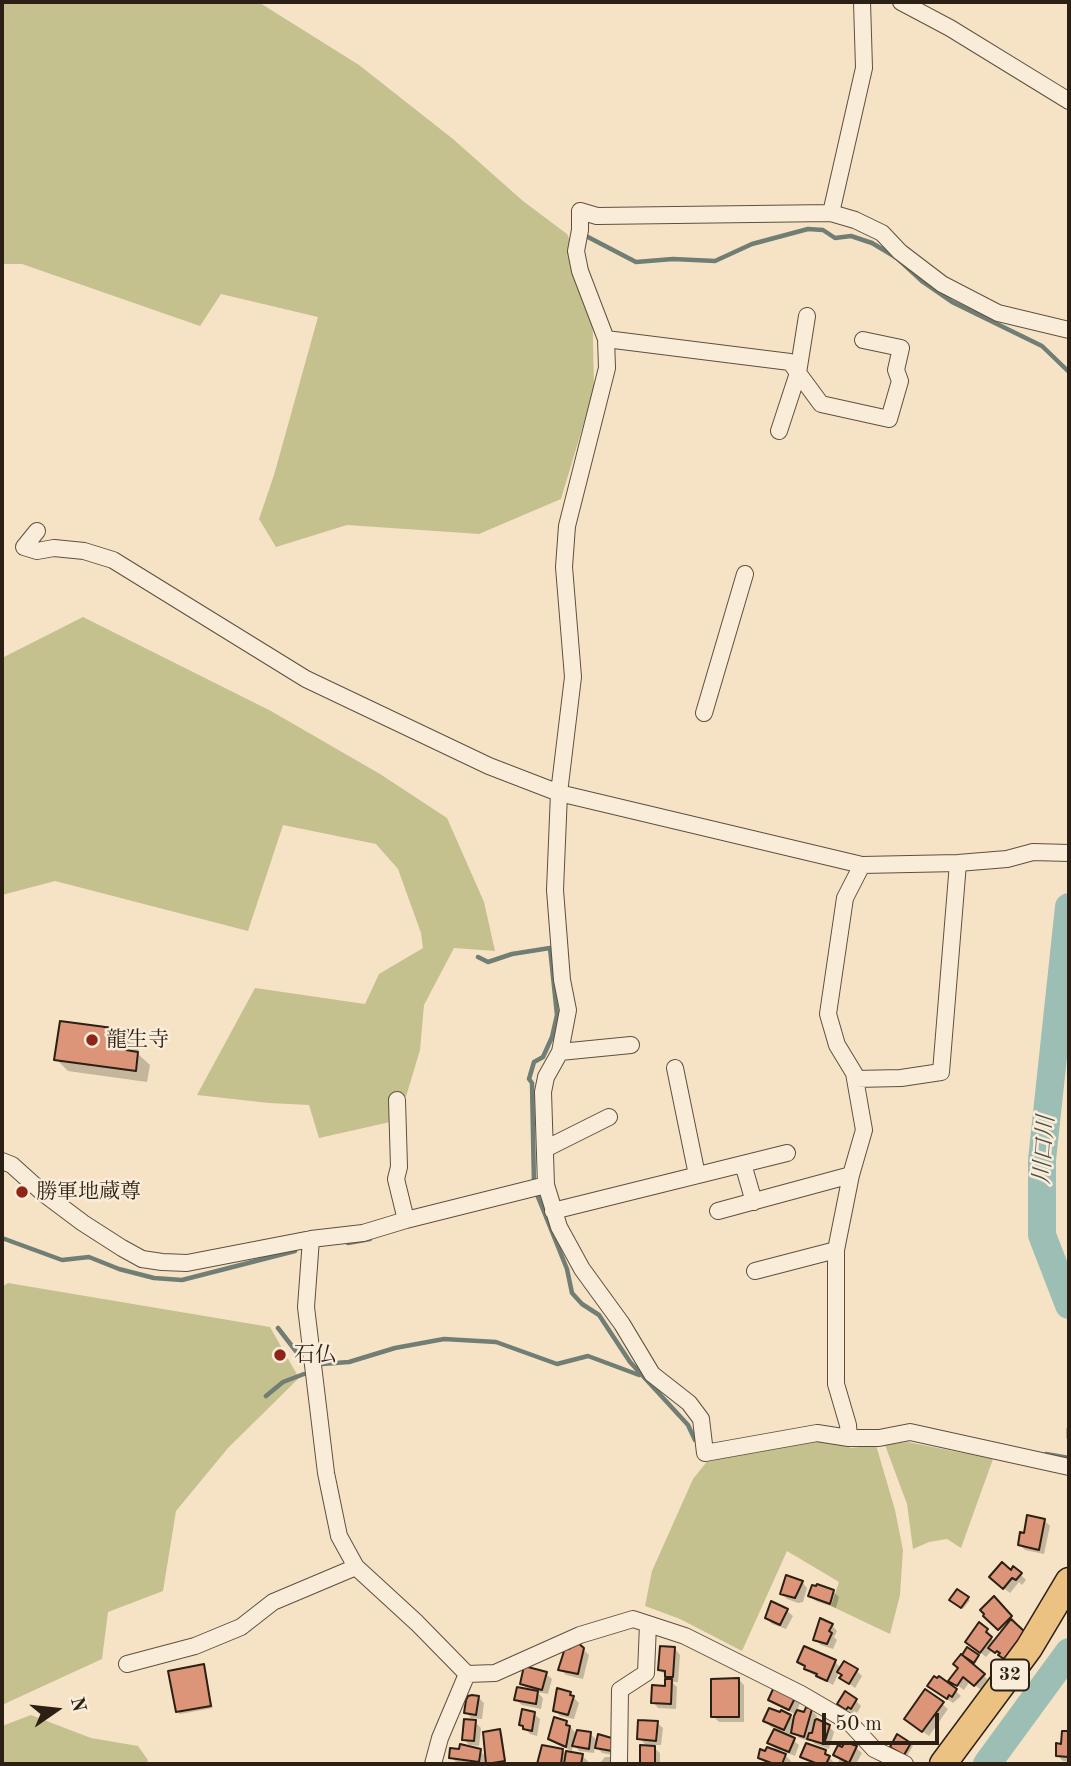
<!DOCTYPE html>
<html>
<head>
<meta charset="utf-8">
<style>
	body { margin:0 }
	#map { position:relative; width:1071px; height:1766px; overflow:hidden; background:#f6e3c5; font-family:"Old Standard TT",serif }
	canvas { display:block }
	.frame { position:absolute; inset:0; border:4px solid #2c1f14; pointer-events:none }
	.north { position:absolute; left:21px; top:1675px; width:70px; height:70px; -webkit-text-stroke:5px #f9edd9; paint-order:stroke; rotate:76deg; font-size:19px; font-weight:700; line-height:28px; text-align:center; color:#2c1f14 }
	.north::after { content:''; display:block; margin:auto; width:24px; height:32px; background:#2c1f14; clip-path:polygon(50% 0,100% 100%,50% 72%,0 100%) }
	.scale { position:absolute; left:822px; top:1713px; width:117px; height:32px; box-sizing:border-box; border:4px solid #2c1f14; border-top:0; padding-left:9px; font-size:21px; line-height:24px; white-space:nowrap; color:#2c1f14; -webkit-text-stroke:5px #f9edd9; paint-order:stroke }
</style>
</head>
<body>
<div id="map">
<canvas width="1071" height="1766"></canvas>
<div class="frame"></div>
<div class="north">N</div>
<div class="scale">50 m</div>
</div>
<script>
const g = document.querySelector('canvas').getContext('2d');
g.lineJoin = 'round';
function paint(path, color) {
  g.fillStyle = color;
  g.fill(path, 'evenodd');
}
function toPath(rows) {
  const path = new Path2D();
  for (const r of rows) {
    path.moveTo(r[0], r[1]);
    for (let i = 2; i < r.length; i += 2) path.lineTo(r[i], r[i + 1]);
  }
  return path;
}
function stroke(path, color, width, dash) {
  g.strokeStyle = color;
  g.lineWidth = width;
  g.lineCap = dash ? 'butt' : 'round';
  g.setLineDash(dash || []);
  g.stroke(path);
}
function label(font, color, halo, rows, align = 'center') {
  g.font = font + ' "Old Standard TT","Noto Serif JP",serif';
  g.lineWidth = 5;
  g.setLineDash([]);
  g.textBaseline = 'middle';
  g.strokeStyle = halo;
  g.fillStyle = color;
  for (const [text, x, y, turn = 0] of rows) {
    g.save();
    g.translate(x, y);
    g.rotate((+turn || 0) * Math.PI / 180);
    g.textAlign = isNaN(turn) ? turn : align;
    if (halo) g.strokeText(text, 0, 0);
    g.fillText(text, 0, 0);
    g.restore();
  }
}
const green = toPath([
	[2,2,260,3,359,65,453,139,523,201,567,234,592,292,594,389,561,499,479,534,347,525,276,547,259,519,274,475,318,317,221,294,200,326,22,264,2,264],
	[83,617,271,711,380,774,447,818,484,902,495,951,454,948,424,1005,420,1050,399,1120,319,1138,309,1105,269,1103,197,1095,255,988,365,1004,379,974,423,948,421,933,398,869,376,844,283,825,248,931,55,881,2,895,2,658],
	[8,1283,270,1327,299,1378,228,1448,176,1511,163,1591,108,1612,102,1659,2,1705,2,1287],
	[820,1435,851,1448,876,1445,895,1510,903,1550,900,1595,890,1634,831,1606,839,1582,787,1551,742,1651,680,1619,645,1606,652,1571,693,1479,713,1454],
	[908,1442,993,1459,961,1548,947,1539,929,1542,913,1549,907,1504,885,1445],
	[31,1715,91,1738,138,1746,148,1760,147,1764,2,1764,2,1726]
]);
const shadow = toPath([
	[127,1032,139,1044,138,1054,150,1065,147,1082,68,1071,56,1059],
	[1066,1428,1069,1428,1069,1441,1066,1438],
	[1044,1520,1050,1526,1044,1554,1025,1550,1020,1545,1025,1535],
	[1011,1572,1021,1575,1026,1580,1022,1585,1019,1582,1010,1593,997,1583],
	[802,1582,807,1588,803,1602,798,1603,787,1599,782,1594],
	[833,1591,839,1597,836,1608,816,1601,810,1595],
	[967,1598,970,1600,963,1609,954,1602],
	[994,1598,1016,1622,1014,1625,1026,1635,1007,1660,992,1650,986,1657,973,1647,980,1625,993,1636,991,1638,995,1642,1002,1632,985,1616],
	[787,1611,793,1616,786,1629,772,1624,767,1618],
	[832,1625,837,1631,834,1637,837,1640,833,1649,821,1645,815,1639],
	[583,1649,589,1655,583,1679,566,1675,560,1669],
	[675,1649,680,1655,678,1682,672,1682,677,1687,676,1709,658,1708,653,1702,672,1681,660,1670],
	[799,1662,835,1662,841,1668,857,1671,862,1676,855,1688,842,1678,843,1676,839,1672,833,1685,812,1674],
	[203,1666,213,1708,180,1714,177,1711],
	[960,1669,983,1675,989,1681,981,1690,970,1681,964,1690,951,1681],
	[546,1674,552,1679,548,1694,537,1692,543,1698,541,1709,522,1705,516,1700,529,1691,522,1684],
	[738,1679,744,1685,744,1722,719,1722,713,1716],
	[935,1691,956,1691,961,1696,953,1703],
	[570,1694,579,1703,574,1719,560,1716,555,1710],
	[478,1697,484,1703,482,1719,471,1718,466,1712],
	[795,1697,800,1703,797,1711,805,1714,811,1710,817,1716,815,1722,829,1726,834,1732,829,1749,815,1744,810,1739,809,1741,799,1738,792,1731,789,1737,799,1745,795,1756,780,1750,791,1761,790,1764,765,1763,760,1757,780,1754,769,1743,788,1737,789,1734,771,1727,765,1721,790,1716,795,1721,797,1715,776,1705,770,1700],
	[856,1701,861,1706,857,1713,854,1711,853,1714,845,1709],
	[942,1704,948,1709,929,1736,912,1724],
	[534,1714,540,1719,537,1736,530,1734,521,1724],
	[475,1722,481,1728,479,1746,469,1745,464,1739],
	[566,1722,578,1736,590,1734,598,1741,599,1736,618,1756,602,1753,595,1745,594,1753,579,1751,573,1744,572,1751,556,1744,550,1738],
	[657,1723,663,1728,661,1745,651,1745,660,1753,660,1764,643,1764,641,1762,648,1747,639,1738],
	[500,1731,502,1733,506,1763,489,1764,485,1760,485,1764,468,1764,457,1763,451,1757,480,1751,484,1755,488,1755],
	[1064,1733,1069,1733,1069,1762,1063,1761,1058,1756,1063,1746],
	[898,1737,913,1746,907,1756,894,1749],
	[846,1744,856,1748,862,1753,856,1764,837,1764,840,1759,835,1755,843,1749],
	[562,1750,568,1756,582,1756,588,1761,587,1764,539,1764,540,1755],
	[825,1752,835,1764,814,1764,802,1756],
	[605,1757,615,1757,621,1764,599,1764]
]);
const stream = toPath([
	[586,236,636,262,673,259,715,261,752,244,808,229,823,230,835,238,851,236,872,243,897,258,923,282,952,302,1042,346,1069,372],
	[478,957,488,962,512,954,550,948,557,1015,552,1037,543,1057,534,1062,529,1079,532,1083,534,1184],
	[536,1192,567,1269,572,1293,582,1304,599,1315,630,1362,688,1425,695,1440],
	[2,1238,62,1260,89,1257,119,1269,154,1278,182,1280,295,1251],
	[348,1243,370,1239],
	[278,1328,302,1359],
	[322,1364,349,1362,395,1348,444,1339,496,1342,557,1364,588,1356,639,1375],
	[266,1396,283,1382,304,1374],
	[1046,1454,1069,1458]
]);
const river = toPath([
	[1069,907,1042,1160,1042,1235,1069,1305],
	[987,1764,1069,1652]
]);
const building = toPath([
	[60,1021,128,1030,126,1050,138,1052,136,1071,54,1060,60,1021],
	[1027,1515,1045,1519,1039,1550,1018,1545,1020,1532,1024,1533,1027,1515],
	[1002,1562,1011,1570,1013,1566,1022,1573,1016,1580,1012,1578,1003,1589,989,1577,1002,1562],
	[786,1575,803,1581,795,1598,780,1594,786,1575],
	[817,1584,834,1590,830,1604,808,1596,812,1585,816,1586,817,1584],
	[957,1589,969,1597,961,1608,949,1600,957,1589],
	[994,1596,1012,1616,998,1630,983,1616,984,1614,980,1610,994,1596],
	[771,1601,788,1609,780,1625,765,1618,771,1601],
	[820,1618,833,1624,829,1631,832,1633,827,1644,813,1640,820,1618],
	[1011,1619,1025,1632,1004,1659,998,1655,1000,1653,997,1651,995,1653,988,1648,1011,1619],
	[979,1622,988,1629,986,1632,992,1637,980,1653,965,1642,979,1622],
	[578,1643,584,1648,578,1674,558,1670,565,1648,569,1649,578,1643],
	[660,1646,675,1647,673,1677,665,1677,665,1671,658,1670,660,1646],
	[804,1646,836,1660,827,1681,816,1676,817,1674,804,1669,805,1666,797,1662,804,1646],
	[967,1647,979,1655,974,1663,962,1655,967,1647],
	[961,1654,985,1674,974,1686,963,1677,957,1686,948,1681,958,1668,953,1664,961,1654],
	[844,1661,858,1669,849,1684,839,1678,842,1675,837,1672,844,1661],
	[204,1664,211,1706,176,1712,168,1671,204,1664],
	[524,1666,547,1672,542,1690,520,1684,524,1666],
	[934,1676,937,1678,939,1676,957,1689,952,1697,949,1695,947,1699,927,1686,934,1676],
	[739,1678,739,1717,711,1717,711,1679,739,1678],
	[665,1679,672,1679,671,1704,651,1703,652,1685,665,1686,665,1679],
	[517,1687,538,1691,536,1704,514,1700,517,1687],
	[774,1687,796,1696,789,1710,768,1700,774,1687],
	[557,1688,571,1692,570,1695,574,1696,568,1715,553,1711,557,1688],
	[925,1689,944,1702,922,1732,904,1719,925,1689],
	[845,1691,857,1699,851,1709,848,1707,846,1710,837,1704,845,1691],
	[472,1695,479,1696,476,1715,464,1713,466,1700,468,1696,472,1695],
	[806,1707,812,1709,804,1737,791,1733,794,1716,797,1710,804,1712,806,1707],
	[769,1708,780,1712,781,1710,791,1715,784,1730,763,1721,769,1708],
	[522,1709,535,1712,532,1731,523,1729,523,1726,519,1725,522,1709],
	[554,1717,567,1721,566,1725,570,1726,566,1747,548,1739,554,1717],
	[464,1719,476,1720,474,1741,462,1740,464,1719],
	[817,1719,830,1725,824,1744,807,1739,809,1733,812,1733,815,1720,817,1719],
	[638,1720,658,1721,656,1741,637,1739,638,1720],
	[500,1729,505,1761,486,1764,483,1732,500,1729],
	[774,1729,795,1738,789,1752,767,1743,774,1729],
	[577,1730,591,1732,589,1749,572,1746,577,1730],
	[1062,1731,1069,1731,1069,1757,1056,1756,1056,1743,1061,1744,1062,1731],
	[598,1734,615,1739,612,1751,595,1748,598,1734],
	[897,1734,911,1743,904,1755,890,1747,897,1734],
	[845,1742,857,1746,849,1763,833,1755,838,1745,842,1747,845,1742],
	[806,1743,826,1750,825,1754,830,1756,826,1764,818,1764,800,1757,806,1743],
	[460,1744,481,1749,479,1762,449,1758,450,1748,459,1749,460,1744],
	[542,1745,563,1749,561,1764,537,1764,542,1745],
	[640,1745,655,1746,655,1764,640,1763,640,1745],
	[767,1747,786,1754,782,1764,774,1764,758,1758,760,1749,765,1751,767,1747],
	[566,1751,583,1754,581,1764,564,1764,566,1751]
]);
const minor = toPath([
	[901,2,950,28,1069,101],
	[831,213,864,68,862,2],
	[1069,330,998,313,942,284,900,252,882,233,855,220,831,213,597,216,580,211,580,230,576,251,580,271,606,339,607,368,567,526,564,567,573,677,559,793,555,890,562,980,568,1010,560,1052,546,1077,543,1092,546,1185,559,1227,582,1269,622,1324,652,1374,689,1403,701,1419,705,1453,817,1433,849,1438,879,1438,910,1432,1069,1467],
	[606,339,790,362,821,404,889,419,900,381,896,370,901,348,863,340],
	[779,431,798,373,807,316],
	[37,531,24,547,37,551,54,548,84,551,113,560,306,679,489,766,559,793,862,865,958,863,1007,859,1033,852,1069,853],
	[704,713,745,574],
	[560,1052,631,1045],
	[675,1068,697,1175],
	[855,1079,901,1078,941,1072,958,863],
	[397,1100,399,1167,396,1179,406,1220],
	[545,1149,609,1117],
	[2,1161,12,1165,43,1193,83,1223,122,1248,142,1259,162,1262,187,1263,311,1239,363,1233,406,1220,546,1185],
	[743,1164,754,1202],
	[553,1211,787,1153],
	[718,1211,851,1175],
	[311,1239,306,1307,326,1473,339,1536,356,1567,417,1623,467,1674,495,1673,580,1635,633,1619,685,1636,801,1694,849,1722,874,1749,905,1764],
	[755,1271,836,1250],
	[849,1438,848,1425,836,1384,836,1250,851,1175,864,1130,854,1073,837,1045,828,1014,845,898,862,865],
	[127,1664,195,1646,241,1627,273,1602,356,1567],
	[619,1762,620,1690,646,1673,648,1624],
	[433,1764,440,1738,467,1674]
]);
const primary = toPath([
	[943,1764,1029,1648,1069,1581]
]);
const markers = [
	[92,1040,7,"#8f2418"],
	[22,1192,7,"#8f2418"],
	[280,1355,7,"#8f2418"]
];
const shields = [
	[1010,1675,38]
];
const shieldNames = [
	["32",1010,1675]
];
const poiNames = [
	["龍生寺",106,1040],
	["勝軍地蔵尊",36,1192],
	["石仏",294,1355]
];
const waterNames = [
	["川口川",1045,1150,-86]
];
paint(green, '#c4c18f');
paint(shadow, '#0003');
stroke(stream, '#707e75', 4.5);
stroke(river, '#9dbeb5', 28);
paint(building, '#dc9578');
stroke(building, '#2c1f14', 2);
stroke(minor, '#5e5040', 18);
stroke(primary, '#2c1f14', 29);
stroke(minor, '#f9edd9', 16);
stroke(primary, '#ebc282', 26);
for (const [x, y, r, color] of markers) {
  const dot = new Path2D();
  dot.arc(x, y, r, 0, 2 * Math.PI);
  g.fillStyle = color;
  g.fill(dot);
  stroke(dot, '#f9edd9', 2.5);
}
for (const [x, y, w] of shields) {
  const box = new Path2D();
  box.roundRect(x - w / 2, y - 15.5, w, 31, 5);
  g.fillStyle = '#f9edd9';
  g.fill(box);
  stroke(box, '#2c1f14', 2);
}
label('bold 19px', '#2c1f14', null, shieldNames);
label('21px', '#2c1f14', '#f9edd9', poiNames, 'left');
label('italic 23px', '#4e4f44', '#f9edd9', waterNames);
</script>
</body>
</html>
